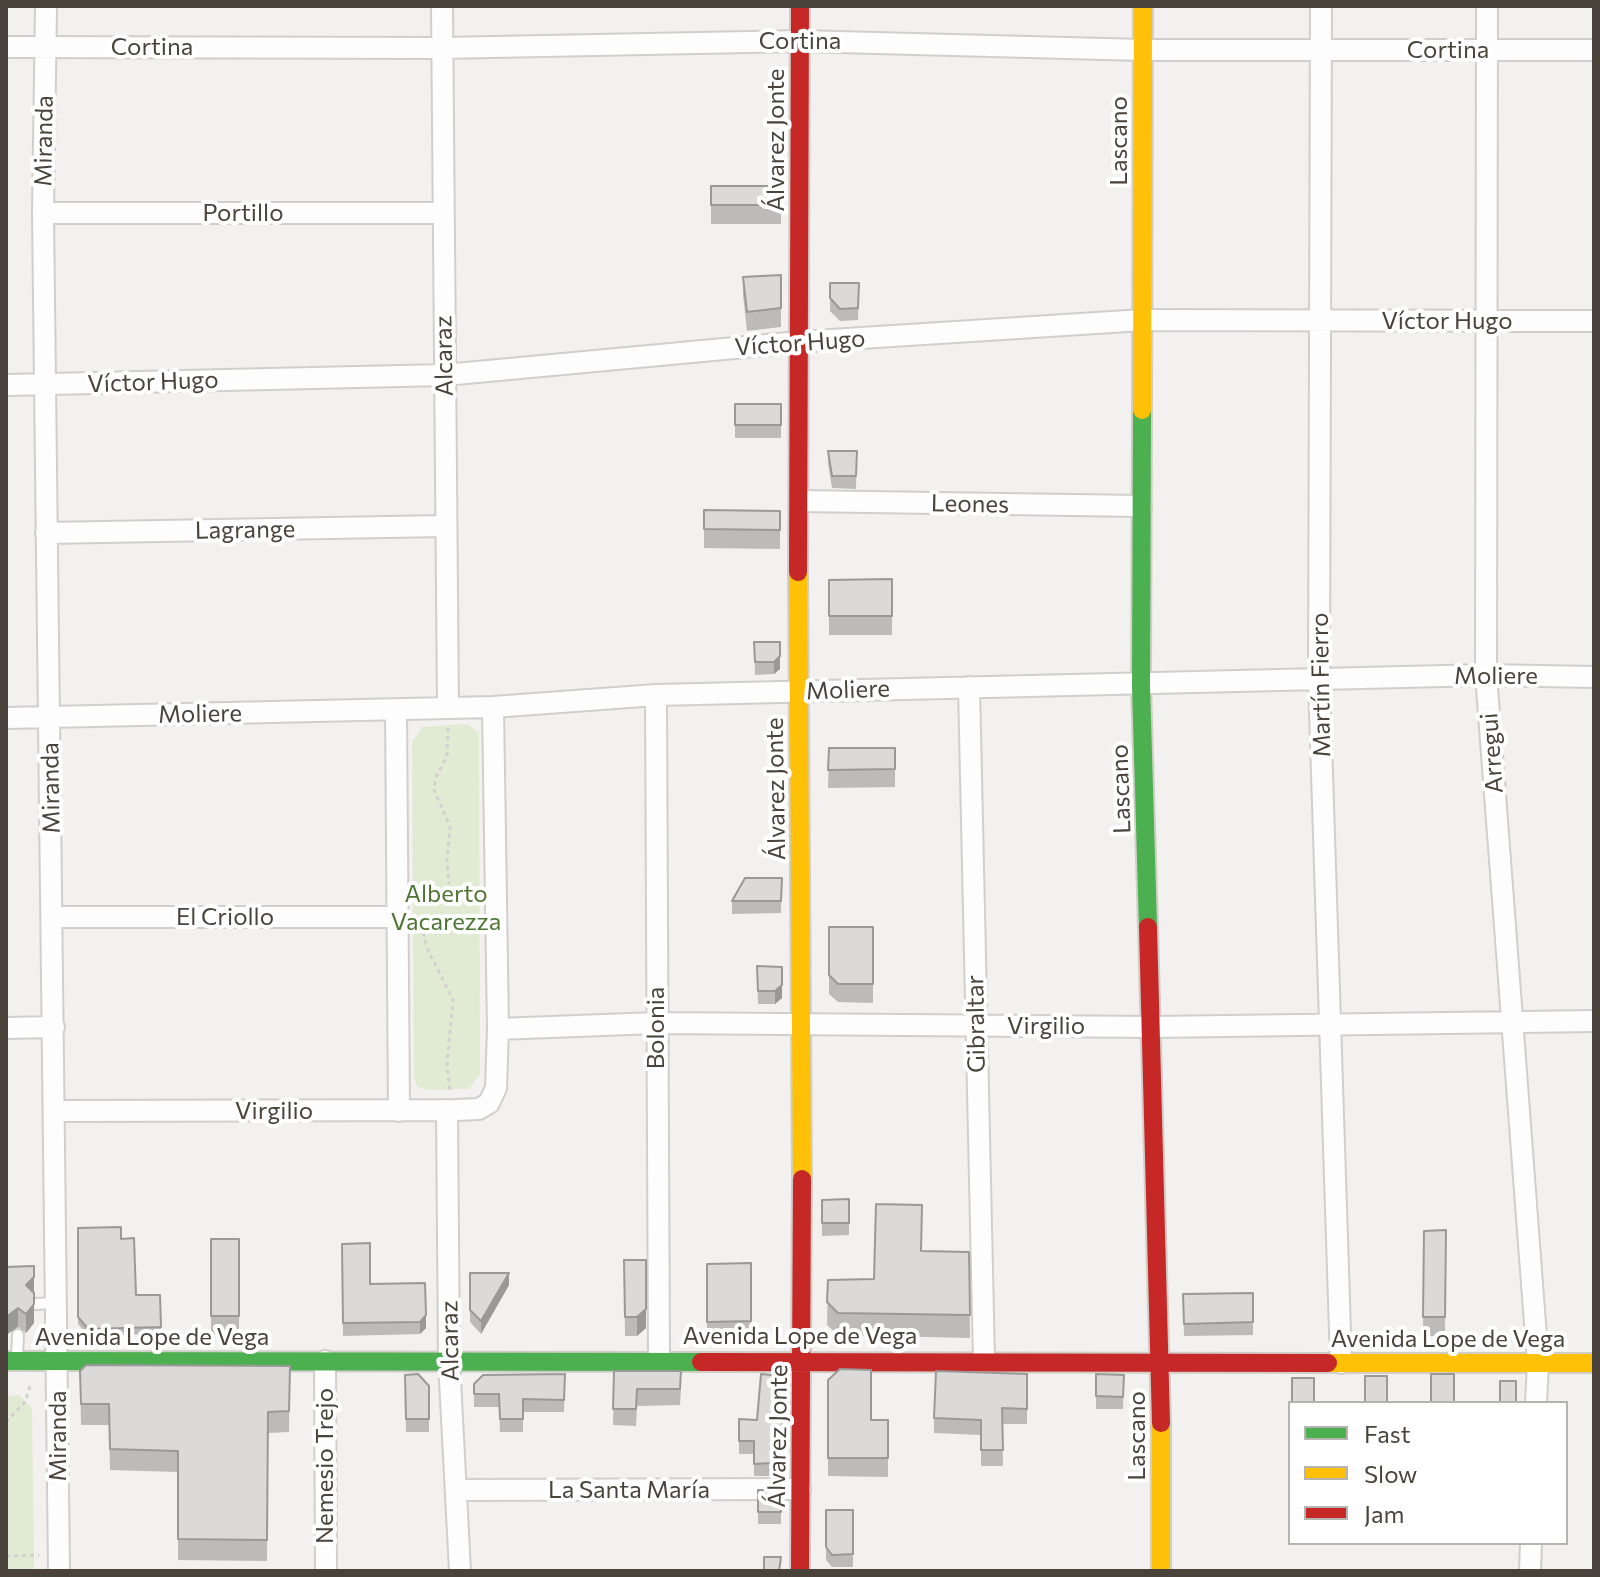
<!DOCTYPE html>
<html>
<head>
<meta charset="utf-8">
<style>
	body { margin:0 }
	#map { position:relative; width:1600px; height:1577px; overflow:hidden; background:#f3f1ef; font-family:Commissioner,sans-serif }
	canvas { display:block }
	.frame { position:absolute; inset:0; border:8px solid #49433b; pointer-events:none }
	.legend { position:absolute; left:1288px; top:1401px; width:280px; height:144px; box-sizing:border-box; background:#fff; border:2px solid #b6b4b1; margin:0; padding:10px 14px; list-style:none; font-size:24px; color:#49433b }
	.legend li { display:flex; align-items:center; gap:16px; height:40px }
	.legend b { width:40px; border:2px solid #b6b4b1 }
</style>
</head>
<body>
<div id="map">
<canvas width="1600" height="1577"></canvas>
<div class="frame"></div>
<ul class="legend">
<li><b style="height:10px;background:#4caf50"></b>Fast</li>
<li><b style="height:10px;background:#ffc107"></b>Slow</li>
<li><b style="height:10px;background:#c62828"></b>Jam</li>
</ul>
</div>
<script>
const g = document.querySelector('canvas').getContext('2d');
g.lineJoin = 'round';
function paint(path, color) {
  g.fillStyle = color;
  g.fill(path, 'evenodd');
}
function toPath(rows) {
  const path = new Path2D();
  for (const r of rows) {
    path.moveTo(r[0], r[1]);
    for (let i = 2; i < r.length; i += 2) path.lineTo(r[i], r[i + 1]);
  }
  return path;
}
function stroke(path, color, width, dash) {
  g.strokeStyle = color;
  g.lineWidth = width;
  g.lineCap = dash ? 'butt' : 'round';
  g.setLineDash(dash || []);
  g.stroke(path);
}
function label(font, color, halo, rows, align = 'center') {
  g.font = font + ' Commissioner,sans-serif';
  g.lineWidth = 8;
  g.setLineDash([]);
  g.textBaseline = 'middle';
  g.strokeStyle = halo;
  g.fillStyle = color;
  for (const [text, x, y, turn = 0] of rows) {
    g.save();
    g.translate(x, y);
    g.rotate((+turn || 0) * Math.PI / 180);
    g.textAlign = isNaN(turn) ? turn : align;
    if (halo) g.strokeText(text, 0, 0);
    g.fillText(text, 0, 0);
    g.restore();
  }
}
const green = toPath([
	[467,724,479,733,480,1074,469,1089,425,1090,417,1086,414,1078,412,742,422,727],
	[19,1395,32,1408,34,1571,6,1571,6,1396]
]);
const path = toPath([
	[448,728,447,756,436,777,434,790,450,826,447,861,449,884],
	[421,925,427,948,453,1000,447,1064,450,1093],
	[6,1422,25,1402,31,1383],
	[6,1556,39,1555]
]);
const lane = toPath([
	[34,1304,57,1303],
	[17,1357,18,1335]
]);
const street = toPath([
	[46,6,43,213,59,1571],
	[442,6,448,707],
	[1321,6,1319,680,1341,1363],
	[1487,6,1486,675,1538,1363,1536,1403],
	[6,47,442,48,800,41,1143,50,1594,50],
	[43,213,442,213],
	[6,385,445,375,799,342,1143,320,1594,321],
	[800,501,1141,506],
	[46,533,444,526],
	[969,687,984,1360],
	[656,695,659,1360],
	[396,709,399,1111],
	[6,718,493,707,656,695,1486,675,1594,677],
	[53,917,398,917],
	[6,1028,54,1027],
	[498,1029,656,1023,1153,1027,1594,1021],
	[447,1110,449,1361,460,1571],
	[56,1111,456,1110,479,1109,489,1103,496,1088,498,1029,493,707],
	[325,1361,326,1571],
	[457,1490,800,1489],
	[1530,1571,1531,1543]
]);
const fast = toPath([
	[1142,410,1141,686,1148,927],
	[6,1361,701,1362]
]);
const slow = toPath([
	[1142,410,1143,6],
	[798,572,802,1179],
	[1328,1363,1594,1363],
	[1161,1423,1161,1571]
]);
const jam = toPath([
	[798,572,800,6],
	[1148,927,1161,1423],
	[701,1362,1328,1363],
	[800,1571,802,1179]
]);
const wall = toPath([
	[711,186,781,186,781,224,711,224],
	[781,275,781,327,747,331,743,295,743,277],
	[830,283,859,296,858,320,840,321,830,311],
	[735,404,781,404,781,438,735,438],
	[828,451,857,451,856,489,832,488,828,463],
	[704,510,780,511,780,549,704,548],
	[892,579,892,635,829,635,829,580],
	[754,642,780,642,780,669,774,674,755,675],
	[829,748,895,748,895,787,828,788],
	[782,878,781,913,732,914,732,901],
	[829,927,873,927,873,1003,838,1002,829,994],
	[757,966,782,998,775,1004,758,1004],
	[849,1199,849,1235,822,1236,822,1200],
	[78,1228,121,1239,136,1295,160,1295,161,1334,88,1336,78,1324],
	[1446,1230,1445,1336,1423,1336,1424,1231],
	[211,1239,239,1239,239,1335,211,1335],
	[342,1244,370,1284,425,1283,426,1328,420,1334,343,1336],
	[921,1251,969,1252,970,1338,838,1335,827,1325,828,1280,874,1279],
	[624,1260,646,1328,637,1336,625,1336],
	[751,1263,751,1334,707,1334,707,1264],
	[34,1266,34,1323,26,1333,18,1327,6,1335],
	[470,1273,509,1285,481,1334,470,1322],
	[1253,1293,1253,1335,1184,1336,1183,1294],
	[290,1366,289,1432,268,1433,267,1561,178,1560,178,1472,110,1470,109,1425,81,1425,80,1371],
	[614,1371,681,1388,680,1405,637,1406,636,1426,613,1425],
	[565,1374,564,1412,523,1412,523,1432,500,1432,499,1407,474,1407,474,1384],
	[1027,1374,1027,1424,1002,1424,1003,1466,981,1466,981,1435,934,1433,934,1418],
	[1096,1374,1124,1375,1123,1409,1096,1409],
	[405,1375,429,1386,429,1432,406,1432],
	[828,1380,871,1420,888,1420,888,1477,828,1476],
	[739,1419,780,1420,782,1465,771,1476,754,1476,754,1454,739,1454],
	[758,1490,781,1490,781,1524,758,1524],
	[826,1510,853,1510,853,1567,832,1567,826,1560]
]);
const shadedWall = toPath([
	[780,656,780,669,774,674,774,662],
	[782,985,782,998,775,1004,775,991],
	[509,1273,509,1285,481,1334,481,1321],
	[34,1277,34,1296,26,1285],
	[34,1304,34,1323,26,1333,26,1314],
	[18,1308,18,1327,6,1335,6,1317],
	[646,1309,646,1328,637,1336,637,1317],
	[426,1315,426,1328,420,1334,420,1322],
	[782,1452,782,1465,771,1476,771,1463]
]);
const building = toPath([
	[711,186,781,186,781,205,711,205,711,186],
	[781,275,781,308,747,312,743,277,781,275],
	[830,283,859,283,858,308,840,309,830,298,830,283],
	[735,404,781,404,781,425,735,425,735,404],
	[828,451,857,451,856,476,832,476,828,451],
	[704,510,780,511,780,530,704,529,704,510],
	[892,579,892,616,829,616,829,580,892,579],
	[754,642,780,642,780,656,774,662,755,662,754,642],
	[829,748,895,748,895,769,828,770,829,748],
	[745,878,782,878,781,901,732,901,745,878],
	[829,927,873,927,873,984,838,984,829,975,829,927],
	[757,966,782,967,782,985,775,991,758,991,757,966],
	[849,1199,849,1223,822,1223,822,1200,849,1199],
	[876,1204,922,1205,921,1251,969,1252,970,1315,838,1313,827,1302,828,1280,874,1279,876,1204],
	[121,1227,121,1239,134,1238,136,1295,160,1295,161,1327,88,1329,78,1317,78,1228,121,1227],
	[1446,1230,1445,1317,1423,1317,1424,1231,1446,1230],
	[211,1239,239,1239,239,1316,211,1316,211,1239],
	[370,1243,370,1284,425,1283,426,1315,420,1322,343,1323,342,1244,370,1243],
	[624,1260,646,1260,646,1309,637,1317,625,1317,624,1260],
	[751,1263,751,1321,707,1322,707,1264,751,1263],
	[34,1266,34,1277,26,1285,34,1293,34,1304,26,1314,18,1308,6,1317,6,1267,34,1266],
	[470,1273,509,1273,481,1321,470,1310,470,1273],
	[1253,1293,1253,1322,1184,1324,1183,1294,1253,1293],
	[86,1365,290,1366,289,1411,268,1412,267,1540,178,1539,178,1451,110,1449,109,1404,81,1404,80,1371,86,1365],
	[840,1369,871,1370,871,1420,888,1420,888,1458,828,1458,828,1380,840,1369],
	[614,1371,681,1371,680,1389,637,1389,636,1409,613,1409,614,1371],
	[936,1371,1027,1374,1027,1409,1002,1408,1003,1450,981,1450,981,1420,934,1418,936,1371],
	[418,1374,429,1386,429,1419,406,1419,405,1375,418,1374],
	[565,1374,564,1400,523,1399,523,1419,500,1419,499,1394,474,1394,474,1384,483,1375,565,1374],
	[761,1374,771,1375,781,1386,779,1420,782,1420,782,1452,771,1463,754,1464,754,1441,739,1441,739,1419,757,1420,761,1374],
	[1096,1374,1124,1375,1123,1397,1096,1396,1096,1374],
	[1431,1374,1454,1374,1454,1403,1431,1403,1431,1374],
	[1365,1376,1387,1376,1387,1403,1365,1403,1365,1376],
	[1292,1378,1314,1378,1314,1403,1292,1403,1292,1378],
	[1500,1381,1516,1381,1516,1402,1500,1402,1500,1381],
	[758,1490,781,1490,781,1512,758,1512,758,1490],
	[826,1510,853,1510,853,1554,832,1555,826,1547,826,1510],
	[764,1557,781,1557,779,1571,764,1571,764,1557]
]);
const streetNames = [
	["Cortina",800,41],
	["Cortina",152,47],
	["Cortina",1448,50],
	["Álvarez Jonte",776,140,-90],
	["Miranda",44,141,-89],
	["Lascano",1119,141,-90],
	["Portillo",243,213],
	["Víctor Hugo",1447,321],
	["Víctor Hugo",800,343,-4],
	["Alcaraz",444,356,-91],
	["Víctor Hugo",153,382,-2],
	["Leones",970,504,1],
	["Lagrange",245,530,-1],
	["Moliere",1496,676],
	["Martín Fierro",1321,685,-91],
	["Moliere",848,690,-2],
	["Moliere",200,714,-1],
	["Arregui",1492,753,-94],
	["Miranda",51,788,-91],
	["Álvarez Jonte",776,789,-91],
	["Lascano",1121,789,-92],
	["El Criollo",225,917],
	["Gibraltar",976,1024,-91],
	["Virgilio",1046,1026],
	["Bolonia",656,1028,-90],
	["Virgilio",274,1111],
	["Avenida Lope de Vega",800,1336],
	["Avenida Lope de Vega",152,1337],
	["Avenida Lope de Vega",1448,1339],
	["Alcaraz",450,1341,-91],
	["Miranda",58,1436,-90],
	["Álvarez Jonte",778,1436,-89],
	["Lascano",1137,1436,-90],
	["Nemesio Trejo",325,1466,-90],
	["La Santa María",629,1490]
];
const parkNames = [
	["Alberto",446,894],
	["Vacarezza",446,922]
];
paint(green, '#e1ead2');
stroke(lane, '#d1cfcc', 14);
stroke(street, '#d1cfcc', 24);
stroke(fast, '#d1cec7', 22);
stroke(slow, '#d1cec7', 22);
stroke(jam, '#d1cec7', 22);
stroke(path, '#d3d1cd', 3, [4, 4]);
stroke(lane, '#fdfdfd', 10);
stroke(street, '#fdfdfd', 20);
stroke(fast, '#4caf50', 18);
stroke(slow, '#ffc107', 18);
stroke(jam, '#c62828', 18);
paint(wall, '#bdbbba');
paint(shadedWall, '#9a9997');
paint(building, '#dcdad8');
stroke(building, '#9a9997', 2);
label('24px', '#49433b', '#fff', streetNames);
label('24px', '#4f7534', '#fff', parkNames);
</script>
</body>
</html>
